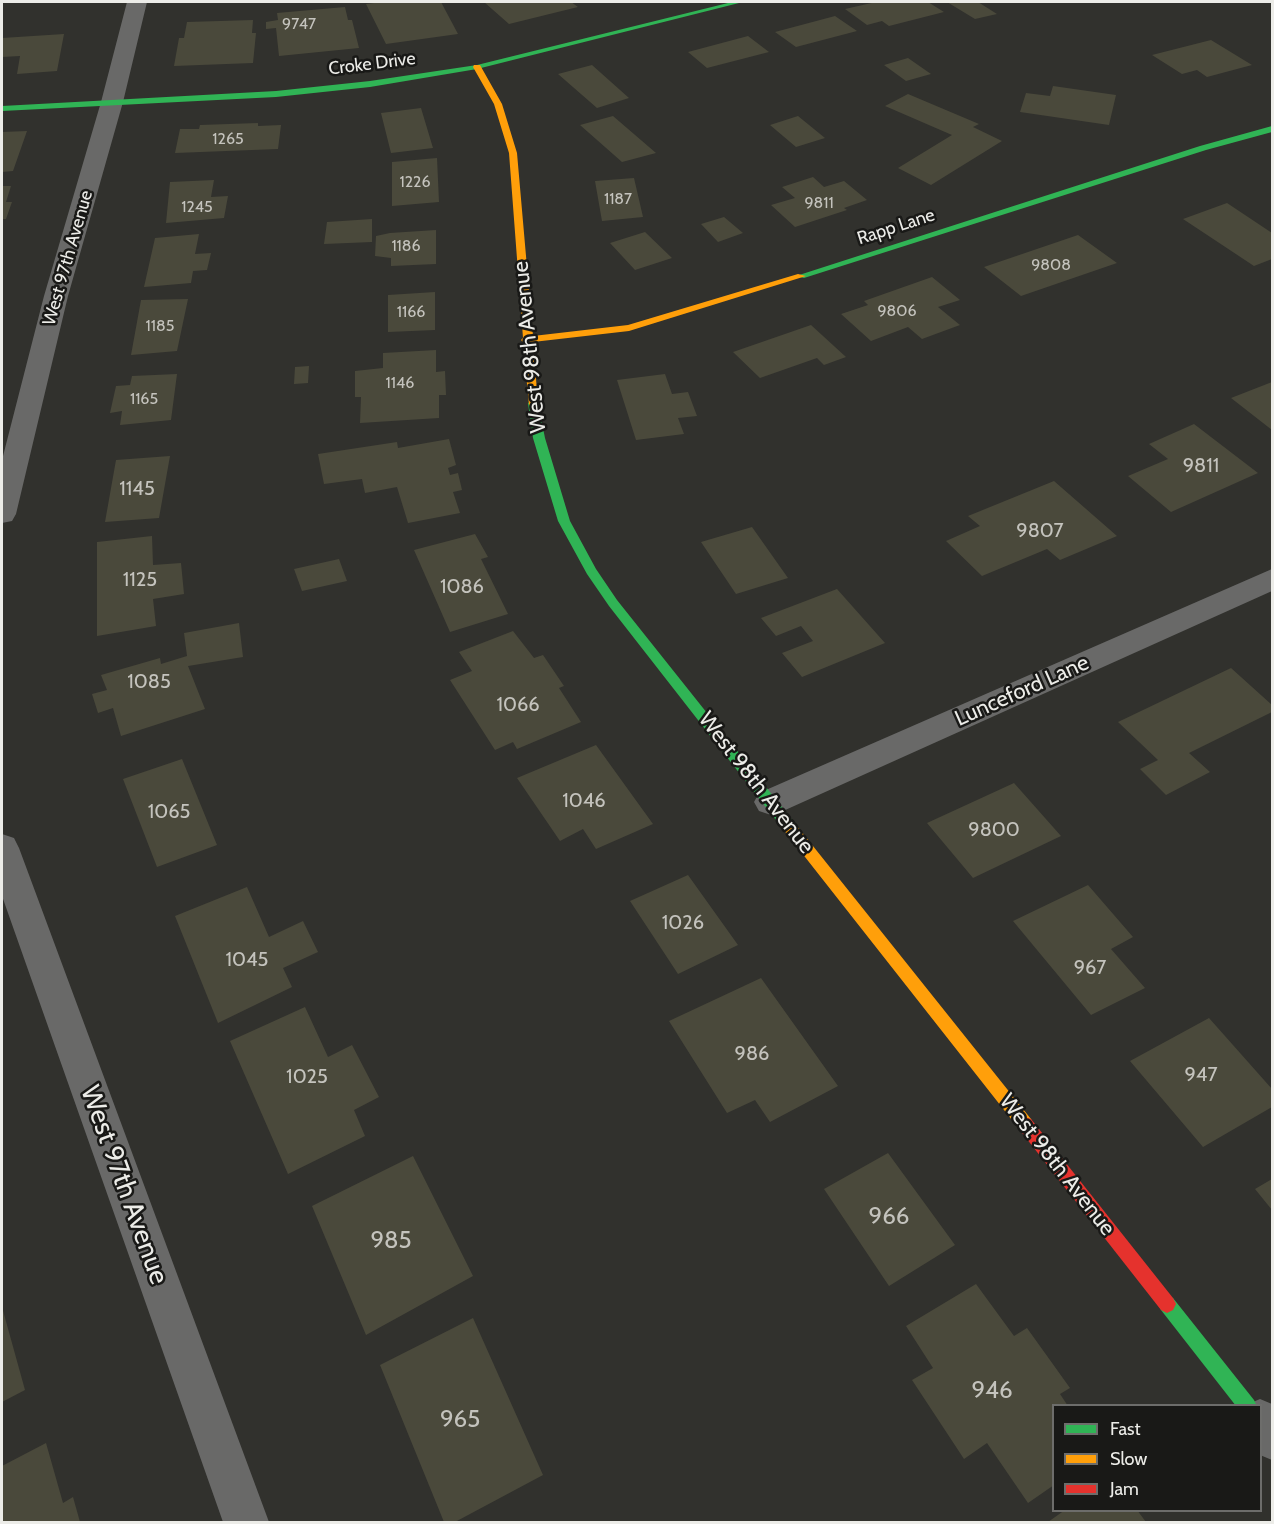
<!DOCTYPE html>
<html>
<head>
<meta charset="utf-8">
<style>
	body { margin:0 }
	#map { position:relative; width:1274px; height:1524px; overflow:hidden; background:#31312d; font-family:Cabin,sans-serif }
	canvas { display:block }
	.frame { position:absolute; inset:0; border:3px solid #ecece8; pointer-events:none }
	.legend { position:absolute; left:1052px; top:1404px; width:210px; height:108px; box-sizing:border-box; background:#191917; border:2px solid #6d6d6b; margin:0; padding:8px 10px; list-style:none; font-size:18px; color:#ecece8 }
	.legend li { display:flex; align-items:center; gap:12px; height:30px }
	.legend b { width:30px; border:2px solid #6d6d6b }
</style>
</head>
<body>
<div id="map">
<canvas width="1274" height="1524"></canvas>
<div class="frame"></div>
<ul class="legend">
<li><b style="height:8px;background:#30b455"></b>Fast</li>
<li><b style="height:8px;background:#ff9f0a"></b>Slow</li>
<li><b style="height:8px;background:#e5322d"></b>Jam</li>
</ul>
</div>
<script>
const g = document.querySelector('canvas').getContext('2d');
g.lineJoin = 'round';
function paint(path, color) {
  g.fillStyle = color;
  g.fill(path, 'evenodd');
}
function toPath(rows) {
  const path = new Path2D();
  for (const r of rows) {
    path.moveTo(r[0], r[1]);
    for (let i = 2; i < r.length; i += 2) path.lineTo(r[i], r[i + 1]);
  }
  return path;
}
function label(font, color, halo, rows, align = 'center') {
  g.font = font + ' Cabin,sans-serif';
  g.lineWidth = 5;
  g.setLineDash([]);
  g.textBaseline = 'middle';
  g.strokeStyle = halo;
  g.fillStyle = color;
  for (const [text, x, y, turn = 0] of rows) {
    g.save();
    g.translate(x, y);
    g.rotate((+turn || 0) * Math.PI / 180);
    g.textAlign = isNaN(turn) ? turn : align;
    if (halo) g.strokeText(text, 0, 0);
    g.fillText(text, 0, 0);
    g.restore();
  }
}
const building = toPath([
	[382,2,441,2,458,34,386,44,366,4],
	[484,2,571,2,578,7,509,24],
	[876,2,928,2,944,12,889,26,882,21,867,25,845,9],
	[947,2,978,2,997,14,975,19],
	[345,7,348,20,352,20,359,48,279,56,276,28,266,29,266,22,278,20,277,13],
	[835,16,857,31,796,47,775,32],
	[253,20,252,33,256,33,253,63,174,66,179,38,184,38,187,22],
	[64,34,57,71,17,74,20,56,2,57,2,38],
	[748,36,769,52,707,68,688,52],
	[1211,40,1252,65,1207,77,1197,70,1182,74,1152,55],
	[908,58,931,74,906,81,884,65],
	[592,65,629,98,597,108,558,74],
	[1053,86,1116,95,1109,125,1020,112,1026,93,1050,96],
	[908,94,979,124,973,127,1002,141,931,185,898,168,952,135,885,106],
	[421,108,433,148,391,153,381,113],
	[613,116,656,153,622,162,580,125],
	[798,116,825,138,796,147,770,125],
	[258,123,258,126,281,125,278,149,175,153,180,129,199,129,200,125],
	[27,131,13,171,2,172,2,132],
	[437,158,439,202,392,206,392,162],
	[813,177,824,187,844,181,867,200,844,208,847,210,795,227,771,205,795,198,782,187],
	[634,178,643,217,602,221,595,181],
	[214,180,211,197,228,196,224,218,166,223,170,182],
	[2,186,11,186,6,202,12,202,6,219,2,219],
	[1227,203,1272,233,1272,259,1254,266,1183,219],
	[724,217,743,233,718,242,701,224],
	[372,219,372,242,324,244,327,222],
	[436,230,436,264,391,266,391,258,375,256,376,236,390,233],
	[645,232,672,258,635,270,610,243],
	[199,234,195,254,211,253,207,270,193,271,191,283,144,287,155,238],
	[1078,235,1117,263,1021,296,984,267],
	[932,277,960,300,938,307,960,325,922,339,908,327,871,341,841,314,868,305,864,301],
	[435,292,435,330,388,332,388,295],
	[188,299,177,351,131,355,141,300],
	[811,325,846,357,824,365,817,358,760,378,733,352],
	[436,350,436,372,445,371,446,395,439,395,439,418,360,423,361,397,355,397,355,371,383,368,383,353],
	[309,366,308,383,294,384,295,367],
	[177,374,171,420,120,425,122,411,110,413,116,386,130,385,132,376],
	[665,374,672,394,688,392,697,416,678,418,684,434,636,440,617,380],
	[1272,382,1272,430,1231,398],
	[1194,424,1258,473,1171,512,1128,476,1168,459,1149,444],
	[449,439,456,465,448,468,450,475,458,473,462,490,453,492,460,513,408,523,397,487,365,493,362,479,324,484,318,454,397,442,398,448],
	[170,456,159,518,105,522,116,460],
	[1054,481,1117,536,1060,560,1047,549,982,576,946,541,980,526,968,516],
	[752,527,788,578,736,594,701,542],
	[475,534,488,557,481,559,508,614,450,632,414,550],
	[152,536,153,565,181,563,184,594,153,599,156,626,97,636,97,542],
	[339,559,347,581,302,591,294,569],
	[837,589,885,643,802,677,782,653,813,641,801,626,776,636,761,618],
	[239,623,243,657,188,666,205,709,121,736,113,708,98,713,92,694,107,690,101,675,160,658,161,664,187,656,184,633],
	[513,631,534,658,543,655,564,686,559,688,581,722,517,749,513,742,495,750,450,680,472,671,459,652],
	[1231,668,1272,705,1272,712,1189,753,1210,772,1166,795,1140,769,1158,760,1118,722],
	[596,745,653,824,596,849,583,829,560,841,517,778],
	[182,759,217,845,157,867,123,779],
	[1014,783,1061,836,973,878,927,823],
	[688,875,738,945,678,974,630,901],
	[1088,885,1133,937,1111,949,1145,988,1091,1015,1013,921],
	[247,887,269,937,303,921,318,952,283,968,292,987,218,1023,175,916],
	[761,978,838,1086,770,1122,755,1100,727,1113,669,1021],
	[305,1007,328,1057,352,1045,379,1097,354,1110,365,1136,288,1174,230,1041],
	[1209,1018,1272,1089,1272,1107,1203,1147,1130,1061],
	[888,1153,955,1245,889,1286,824,1189],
	[413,1156,473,1276,366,1335,312,1206],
	[1272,1179,1272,1210,1255,1189],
	[976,1284,1014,1336,1027,1328,1070,1388,1060,1394,1068,1406,1054,1406,1054,1485,1028,1503,987,1443,964,1459,912,1380,933,1368,906,1326],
	[2,1307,25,1390,2,1402],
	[473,1318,543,1475,455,1522,444,1522,380,1365],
	[46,1443,63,1503,73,1497,80,1522,2,1522,2,1466],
	[1065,1510,1137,1510,1146,1522,1048,1522]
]);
const street = toPath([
	[127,2,147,2,123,102,68,296,16,514,12,521,2,523,2,460,44,296,101,102,127,2],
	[1272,569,1272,591,783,811,771,815,759,811,754,802,759,793,1272,569],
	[2,834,14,838,19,848,269,1522,223,1522,2,896,2,834],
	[1260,1399,1272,1404,1272,1460,1260,1455,1260,1406,1244,1406,1260,1399]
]);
const fast = toPath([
	[732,2,743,2,477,69,370,87,276,97,2,111,2,106,276,91,370,81,477,65,732,2],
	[1272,126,1272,132,1206,150,804,278,796,276,1200,146,1272,126],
	[533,400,538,403,545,438,570,521,596,569,617,600,793,821,795,825,793,829,783,829,609,606,587,574,558,521,533,438,528,403,533,400],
	[1167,1295,1173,1298,1254,1400,1257,1406,1236,1406,1161,1310,1158,1304,1161,1298,1167,1295]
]);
const slow = toPath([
	[474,65,480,65,502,104,517,153,533,336,628,325,798,274,806,276,629,331,533,342,538,403,533,406,529,405,523,342,521,340,523,338,509,153,494,104,473,67,474,65],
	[788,819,793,821,1031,1119,1033,1124,1031,1129,1025,1131,1019,1129,783,829,781,825,783,821,788,819]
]);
const jam = toPath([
	[1025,1117,1031,1119,1173,1298,1176,1304,1173,1310,1167,1313,1161,1310,1019,1129,1017,1124,1019,1119,1025,1117]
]);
const farNumbernames = [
	["9747",299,24],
	["1265",228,139],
	["1226",415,182],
	["1187",618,199],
	["9811",819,203],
	["1245",197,207],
	["1186",406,246],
	["9808",1051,265],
	["9806",897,311],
	["1166",411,312],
	["1185",160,326],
	["1146",400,383],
	["1165",144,399]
];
const farStreetnames = [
	["Croke Drive",372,64,-7],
	["Rapp Lane",896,227,-18],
	["West 97th Avenue",68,258,-74]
];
const numberNames = [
	["9811",1201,466],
	["1145",137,489],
	["9807",1040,531],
	["1125",140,580],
	["1086",462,587],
	["1085",149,682],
	["1066",518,705],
	["1046",584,801],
	["1065",169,812],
	["9800",994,830],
	["1026",683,923],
	["1045",247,960],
	["967",1090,968],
	["986",752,1054],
	["947",1201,1075],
	["1025",307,1077]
];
const streetNames = [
	["West 98th Avenue",530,347,-96],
	["Lunceford Lane",1022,691,-24],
	["West 98th Avenue",756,783,52],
	["West 98th Avenue",1057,1165,52]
];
const nearNumbernames = [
	["966",889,1217],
	["985",391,1241],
	["946",992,1391],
	["965",460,1420]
];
const nearStreetnames = [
	["West 97th Avenue",124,1185,70]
];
paint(building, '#4a493b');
paint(street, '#696968');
paint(fast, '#30b455');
paint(slow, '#ff9f0a');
paint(jam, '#e5322d');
label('16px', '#c4c3bd', null, farNumbernames);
label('18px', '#ecece8', '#191917', farStreetnames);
label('20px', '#c4c3bd', null, numberNames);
label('22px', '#ecece8', '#191917', streetNames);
label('24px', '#c4c3bd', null, nearNumbernames);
label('27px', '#ecece8', '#191917', nearStreetnames);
</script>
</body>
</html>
